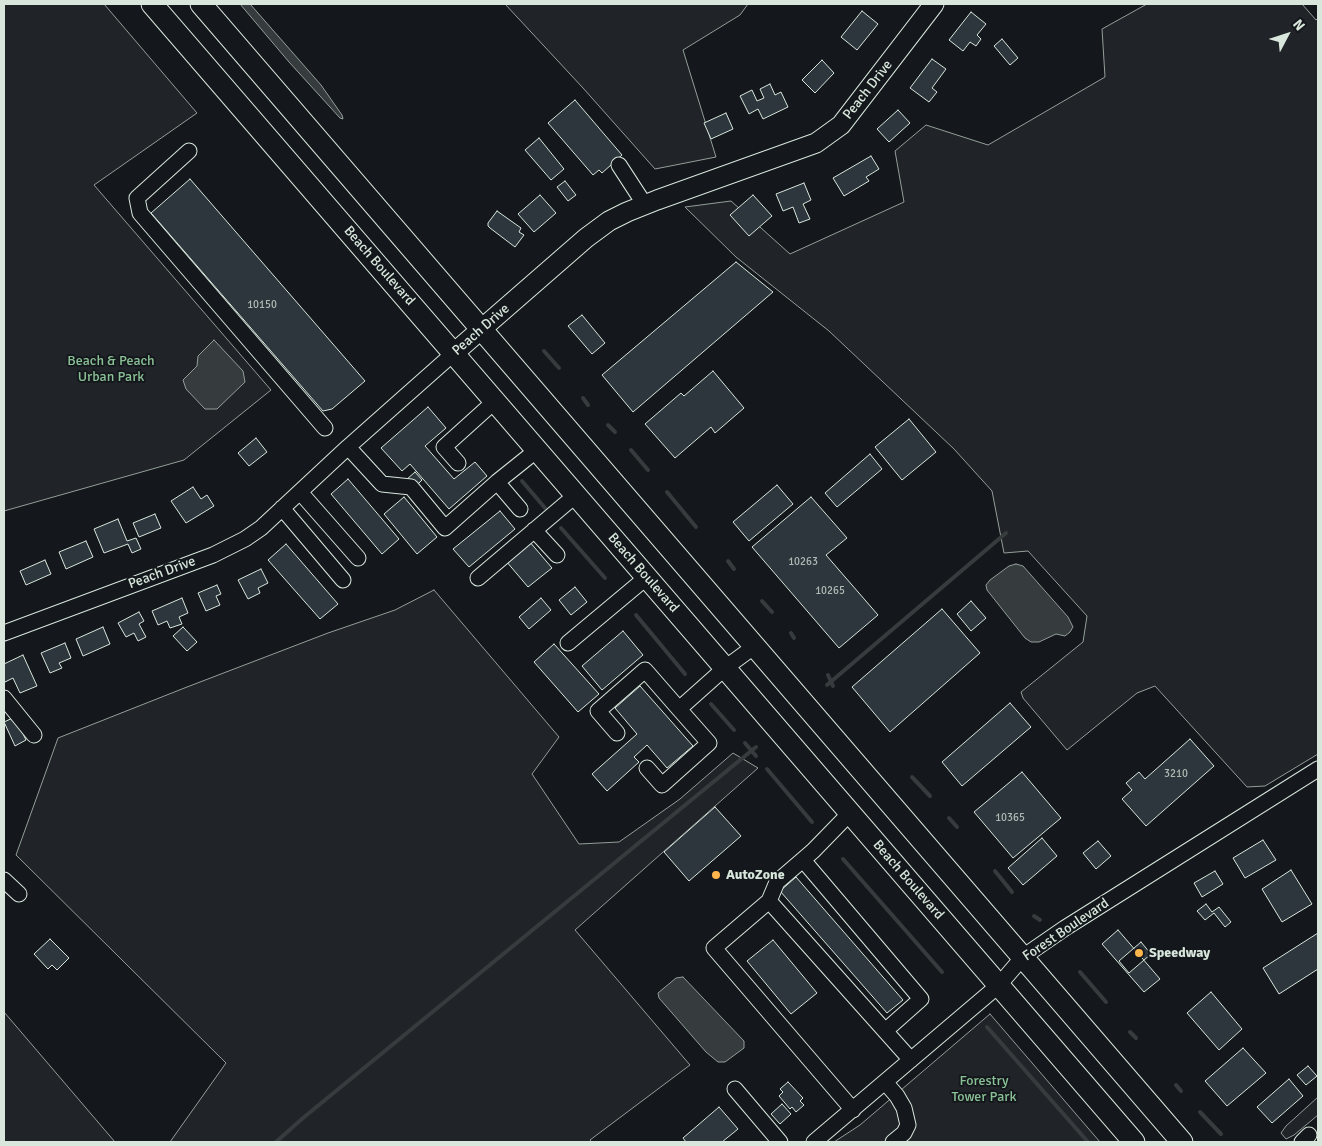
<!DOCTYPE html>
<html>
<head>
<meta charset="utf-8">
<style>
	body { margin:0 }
	#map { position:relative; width:1322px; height:1146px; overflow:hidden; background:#14181c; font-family:Signika,sans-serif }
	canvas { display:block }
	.frame { position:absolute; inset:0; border:5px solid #d8e6dc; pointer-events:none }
	.north { position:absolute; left:1262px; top:10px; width:50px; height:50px; -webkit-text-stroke:4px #14181c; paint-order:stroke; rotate:50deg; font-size:14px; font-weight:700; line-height:20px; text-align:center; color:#d8e6dc }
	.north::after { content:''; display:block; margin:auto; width:18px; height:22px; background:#d8e6dc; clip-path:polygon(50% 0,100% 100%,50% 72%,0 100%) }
</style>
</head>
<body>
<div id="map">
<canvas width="1322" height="1146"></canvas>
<div class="frame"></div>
<div class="north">N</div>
</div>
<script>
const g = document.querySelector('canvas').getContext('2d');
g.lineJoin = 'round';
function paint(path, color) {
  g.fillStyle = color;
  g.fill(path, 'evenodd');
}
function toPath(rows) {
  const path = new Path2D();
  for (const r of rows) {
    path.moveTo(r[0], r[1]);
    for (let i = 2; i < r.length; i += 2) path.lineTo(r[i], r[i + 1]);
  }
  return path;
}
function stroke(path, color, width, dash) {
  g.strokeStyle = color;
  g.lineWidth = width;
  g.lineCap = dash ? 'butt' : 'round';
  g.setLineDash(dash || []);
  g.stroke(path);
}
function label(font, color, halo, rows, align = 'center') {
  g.font = font + ' Signika,sans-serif';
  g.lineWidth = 4;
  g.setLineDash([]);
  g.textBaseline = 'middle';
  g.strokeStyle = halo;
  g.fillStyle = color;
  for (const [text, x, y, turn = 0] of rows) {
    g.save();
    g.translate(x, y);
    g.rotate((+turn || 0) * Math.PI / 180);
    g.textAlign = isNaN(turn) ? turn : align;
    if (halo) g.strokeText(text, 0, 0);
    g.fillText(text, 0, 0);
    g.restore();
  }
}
const green = toPath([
	[4,4,104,4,197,113,94,185,271,390,184,460,4,511,4,4],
	[505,4,748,4,740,15,683,50,716,157,655,169,583,88,505,4],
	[1147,4,1302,4,1316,20,1318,18,1318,754,1265,786,1247,787,1155,686,1137,693,1067,750,1023,698,1021,692,1083,642,1087,616,1028,551,1004,553,992,491,954,449,829,331,736,257,685,207,731,201,790,254,904,202,895,151,926,125,988,145,1105,77,1102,29,1147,4],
	[434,590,559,737,532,774,579,844,619,842,680,799,733,753,758,768,575,930,690,1065,590,1140,592,1142,170,1142,226,1063,16,855,58,738,187,687,328,633,395,610,434,590],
	[4,1012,115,1142,4,1142,4,1012],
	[990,1014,1100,1142,834,1142,860,1125,990,1014],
	[1318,1097,1318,1115,1294,1135,1286,1139,1281,1133,1286,1126,1318,1097]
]);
const water = toPath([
	[240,4,250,4,321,85,342,115,343,119,340,118,289,62,240,4],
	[214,340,243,371,245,382,217,409,205,409,186,389,183,380,197,366,198,356,214,340],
	[1016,564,1023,566,1068,617,1073,627,1070,632,1065,636,1056,634,1039,642,1031,642,1025,638,987,590,986,585,990,580,1009,566,1016,564],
	[683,977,744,1041,744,1048,725,1062,718,1062,706,1052,659,998,658,993,676,978,683,977]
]);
const stream = toPath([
	[544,351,559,368],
	[583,398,588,405],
	[608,425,615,432],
	[631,450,648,470],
	[522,481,545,508],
	[667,492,696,527],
	[561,528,605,578],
	[728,561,734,569],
	[762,601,772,612],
	[636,615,685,674],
	[791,633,794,638],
	[828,675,833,686],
	[827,685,1006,533],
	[711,704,734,730],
	[745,743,756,756],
	[767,769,812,822],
	[912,777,930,796],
	[949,818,957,827],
	[843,859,942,972],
	[995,871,1012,892],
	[1034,916,1040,920],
	[1080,972,1106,1002],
	[987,1027,1088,1142],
	[1130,1032,1136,1038],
	[1176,1085,1181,1091],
	[1200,1112,1221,1134],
	[276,1142,303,1118,756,747]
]);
const building = toPath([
	[862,11,878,24,857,50,841,37,862,11],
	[971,12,986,24,977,35,981,39,976,46,970,42,963,51,949,40,971,12],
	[1002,39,1018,58,1010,65,994,46,1002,39],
	[932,59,946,69,932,88,937,92,929,102,910,88,932,59],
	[822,60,834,73,815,93,802,80,822,60],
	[770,84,775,95,781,92,788,107,763,119,758,109,749,114,740,96,752,90,757,101,764,98,760,89,770,84],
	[575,100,622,155,602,173,599,170,593,175,548,123,575,100],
	[898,110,910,123,889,142,877,129,898,110],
	[726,113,733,129,711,139,704,123,726,113],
	[539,138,564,169,551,180,525,150,539,138],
	[871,156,879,169,866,177,869,181,844,196,833,178,871,156],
	[190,179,365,381,332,409,323,411,151,213,190,179],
	[565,181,576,195,568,201,557,187,565,181],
	[804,183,811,200,803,204,810,219,799,223,793,207,783,211,776,194,804,183],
	[540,195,556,213,534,232,518,214,540,195],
	[753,195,772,216,749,236,730,215,753,195],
	[497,211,521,228,519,232,524,235,515,247,490,228,488,226,488,223,497,211],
	[736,262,773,292,633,412,602,375,736,262],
	[582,315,605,343,592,354,568,326,582,315],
	[713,371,744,408,715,433,711,427,675,458,645,424,681,393,684,396,713,371],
	[428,407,446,428,425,446,454,479,475,462,487,476,449,509,410,464,402,471,381,448,428,407],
	[909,419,936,452,902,480,875,447,909,419],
	[256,438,267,452,249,466,238,453,256,438],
	[870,454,882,469,837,507,825,493,870,454],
	[415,472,422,480,414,488,406,480,415,472],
	[348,479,399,539,382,554,331,494,348,479],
	[777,485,793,504,749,541,733,522,777,485],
	[193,487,201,499,207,495,214,506,186,523,171,501,193,487],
	[404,497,437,537,417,554,384,514,404,497],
	[811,497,847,538,826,555,878,615,839,648,752,547,811,497],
	[500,511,515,529,469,567,453,549,500,511],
	[155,514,161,528,139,537,133,523,155,514],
	[118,519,127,541,136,538,141,549,132,553,128,544,104,553,94,529,118,519],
	[86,541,93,557,66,569,59,552,86,541],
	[529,541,552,568,528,587,506,561,529,541],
	[286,544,338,604,320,619,268,560,286,544],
	[45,560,51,574,26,585,20,571,45,560],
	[261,569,268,583,258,588,260,593,248,599,238,580,261,569],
	[217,585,221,594,216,596,220,605,206,611,198,593,217,585],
	[575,587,587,602,571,615,559,600,575,587],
	[182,598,188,613,179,617,182,624,170,628,167,621,158,625,152,611,182,598],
	[541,598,551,610,529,629,519,617,541,598],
	[971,601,986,618,971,631,957,614,971,601],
	[942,609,980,653,890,732,852,687,942,609],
	[139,612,144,621,139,624,146,637,138,641,134,633,126,637,118,623,139,612],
	[103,627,110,644,83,656,76,639,103,627],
	[183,627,197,642,187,651,173,636,183,627],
	[623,631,643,655,602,690,582,666,623,631],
	[65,643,71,658,59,663,62,668,50,673,41,653,65,643],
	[554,644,599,694,578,712,534,662,554,644],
	[23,655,37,686,20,693,13,678,5,682,4,679,4,664,23,655],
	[640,686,693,746,667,768,647,745,634,757,639,762,607,791,592,774,637,734,615,708,640,686],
	[1010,703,1031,727,962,786,942,762,1010,703],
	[15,717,26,740,15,746,4,722,15,717],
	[1190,739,1214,766,1146,826,1122,799,1132,790,1126,783,1139,772,1145,779,1190,739],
	[1022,772,1061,818,1013,858,974,812,1022,772],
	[715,807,741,836,689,881,664,852,715,807],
	[1042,838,1057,856,1023,885,1008,868,1042,838],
	[1263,840,1276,860,1245,878,1233,858,1263,840],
	[1098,841,1111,856,1096,869,1083,853,1098,841],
	[1291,870,1312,904,1282,922,1262,889,1291,870],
	[1215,871,1223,884,1202,897,1194,883,1215,871],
	[796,877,903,1000,887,1013,780,891,796,877],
	[1206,904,1212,912,1219,907,1231,922,1225,927,1214,913,1205,920,1197,911,1206,904],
	[1118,930,1160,979,1144,992,1102,944,1118,930],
	[1318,933,1318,969,1279,994,1263,968,1318,933],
	[50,939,69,958,57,970,52,965,48,969,34,954,50,939],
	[773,940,817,993,791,1014,747,961,773,940],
	[1141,942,1151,954,1129,973,1119,961,1141,942],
	[1211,992,1242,1029,1219,1050,1187,1013,1211,992],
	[1243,1048,1266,1073,1227,1106,1205,1081,1243,1048],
	[1308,1066,1317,1076,1306,1085,1297,1075,1308,1066],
	[1289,1079,1303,1096,1272,1123,1257,1107,1289,1079],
	[788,1082,803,1098,800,1101,804,1105,796,1112,792,1107,790,1109,779,1096,783,1092,780,1089,788,1082],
	[782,1104,791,1114,780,1124,771,1114,782,1104],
	[719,1107,738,1129,722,1142,686,1142,683,1138,719,1107]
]);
const minor = toPath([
	[189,151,137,198,140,213,325,428],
	[619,165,645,205],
	[348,447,382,484,411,487,445,528,497,482,537,450],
	[458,463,444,447,495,401],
	[497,482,520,509],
	[300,492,358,558],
	[282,508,343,580],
	[534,530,557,555],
	[478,578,576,495],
	[4,633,213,555,245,539,261,528,348,447,454,353],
	[568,643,647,577],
	[4,698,34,735],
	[617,733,598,711,645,670,679,709,725,668,755,646],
	[647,768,662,785,709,743,679,709],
	[850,813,813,851,777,882,769,901,911,1060],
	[803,860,921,999,885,1031],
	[4,880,19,894],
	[769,901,714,948,853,1110],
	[885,1082,897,1096,904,1108,908,1125,904,1133,893,1142],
	[735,1089,780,1142],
	[814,1142,999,985,1023,957,1065,928,1318,769],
	[1302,1142,1309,1135]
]);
const major = toPath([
	[454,353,586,238,609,221,627,212,657,200,816,143,841,125,934,4]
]);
const highway = toPath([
	[152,4,1134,1142],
	[201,4,1182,1142]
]);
const markers = [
	[716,875,5,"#ffb74d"],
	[1139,953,5,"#ffb74d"]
];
const numberNames = [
	["10150",262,305],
	["10263",803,562],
	["10265",830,591],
	["3210",1176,774],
	["10365",1010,818]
];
const streetNames = [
	["Peach Drive",868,90,-52],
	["Beach Boulevard",379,266,49],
	["Peach Drive",481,330,-41],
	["Peach Drive",162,573,-20],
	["Beach Boulevard",643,573,49],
	["Beach Boulevard",908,880,49],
	["Forest Boulevard",1066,930,-34]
];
const parkNames = [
	["Beach & Peach",111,361],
	["Urban Park",111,377],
	["Forestry",984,1081],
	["Tower Park",984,1097]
];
const poiNames = [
	["AutoZone",726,875],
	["Speedway",1149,953]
];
paint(green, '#202428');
stroke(green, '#939e99', 1);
paint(water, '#363b3e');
stroke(water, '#939e99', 1);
stroke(stream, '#363b3e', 4);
paint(building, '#2c363c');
stroke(building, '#d8e6dc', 1);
stroke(minor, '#d8e6dc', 17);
stroke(major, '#d8e6dc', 21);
stroke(highway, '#d8e6dc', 23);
stroke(minor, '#14181c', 15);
stroke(major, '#14181c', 19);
stroke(highway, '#14181c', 21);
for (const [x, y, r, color] of markers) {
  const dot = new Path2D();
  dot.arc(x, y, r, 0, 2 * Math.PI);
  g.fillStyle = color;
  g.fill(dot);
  stroke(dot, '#14181c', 2);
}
label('11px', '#adbab4', null, numberNames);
label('14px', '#d8e6dc', '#14181c', streetNames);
label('14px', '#8ac095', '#14181c', parkNames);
label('bold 14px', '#d8e6dc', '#14181c', poiNames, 'left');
</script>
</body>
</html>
